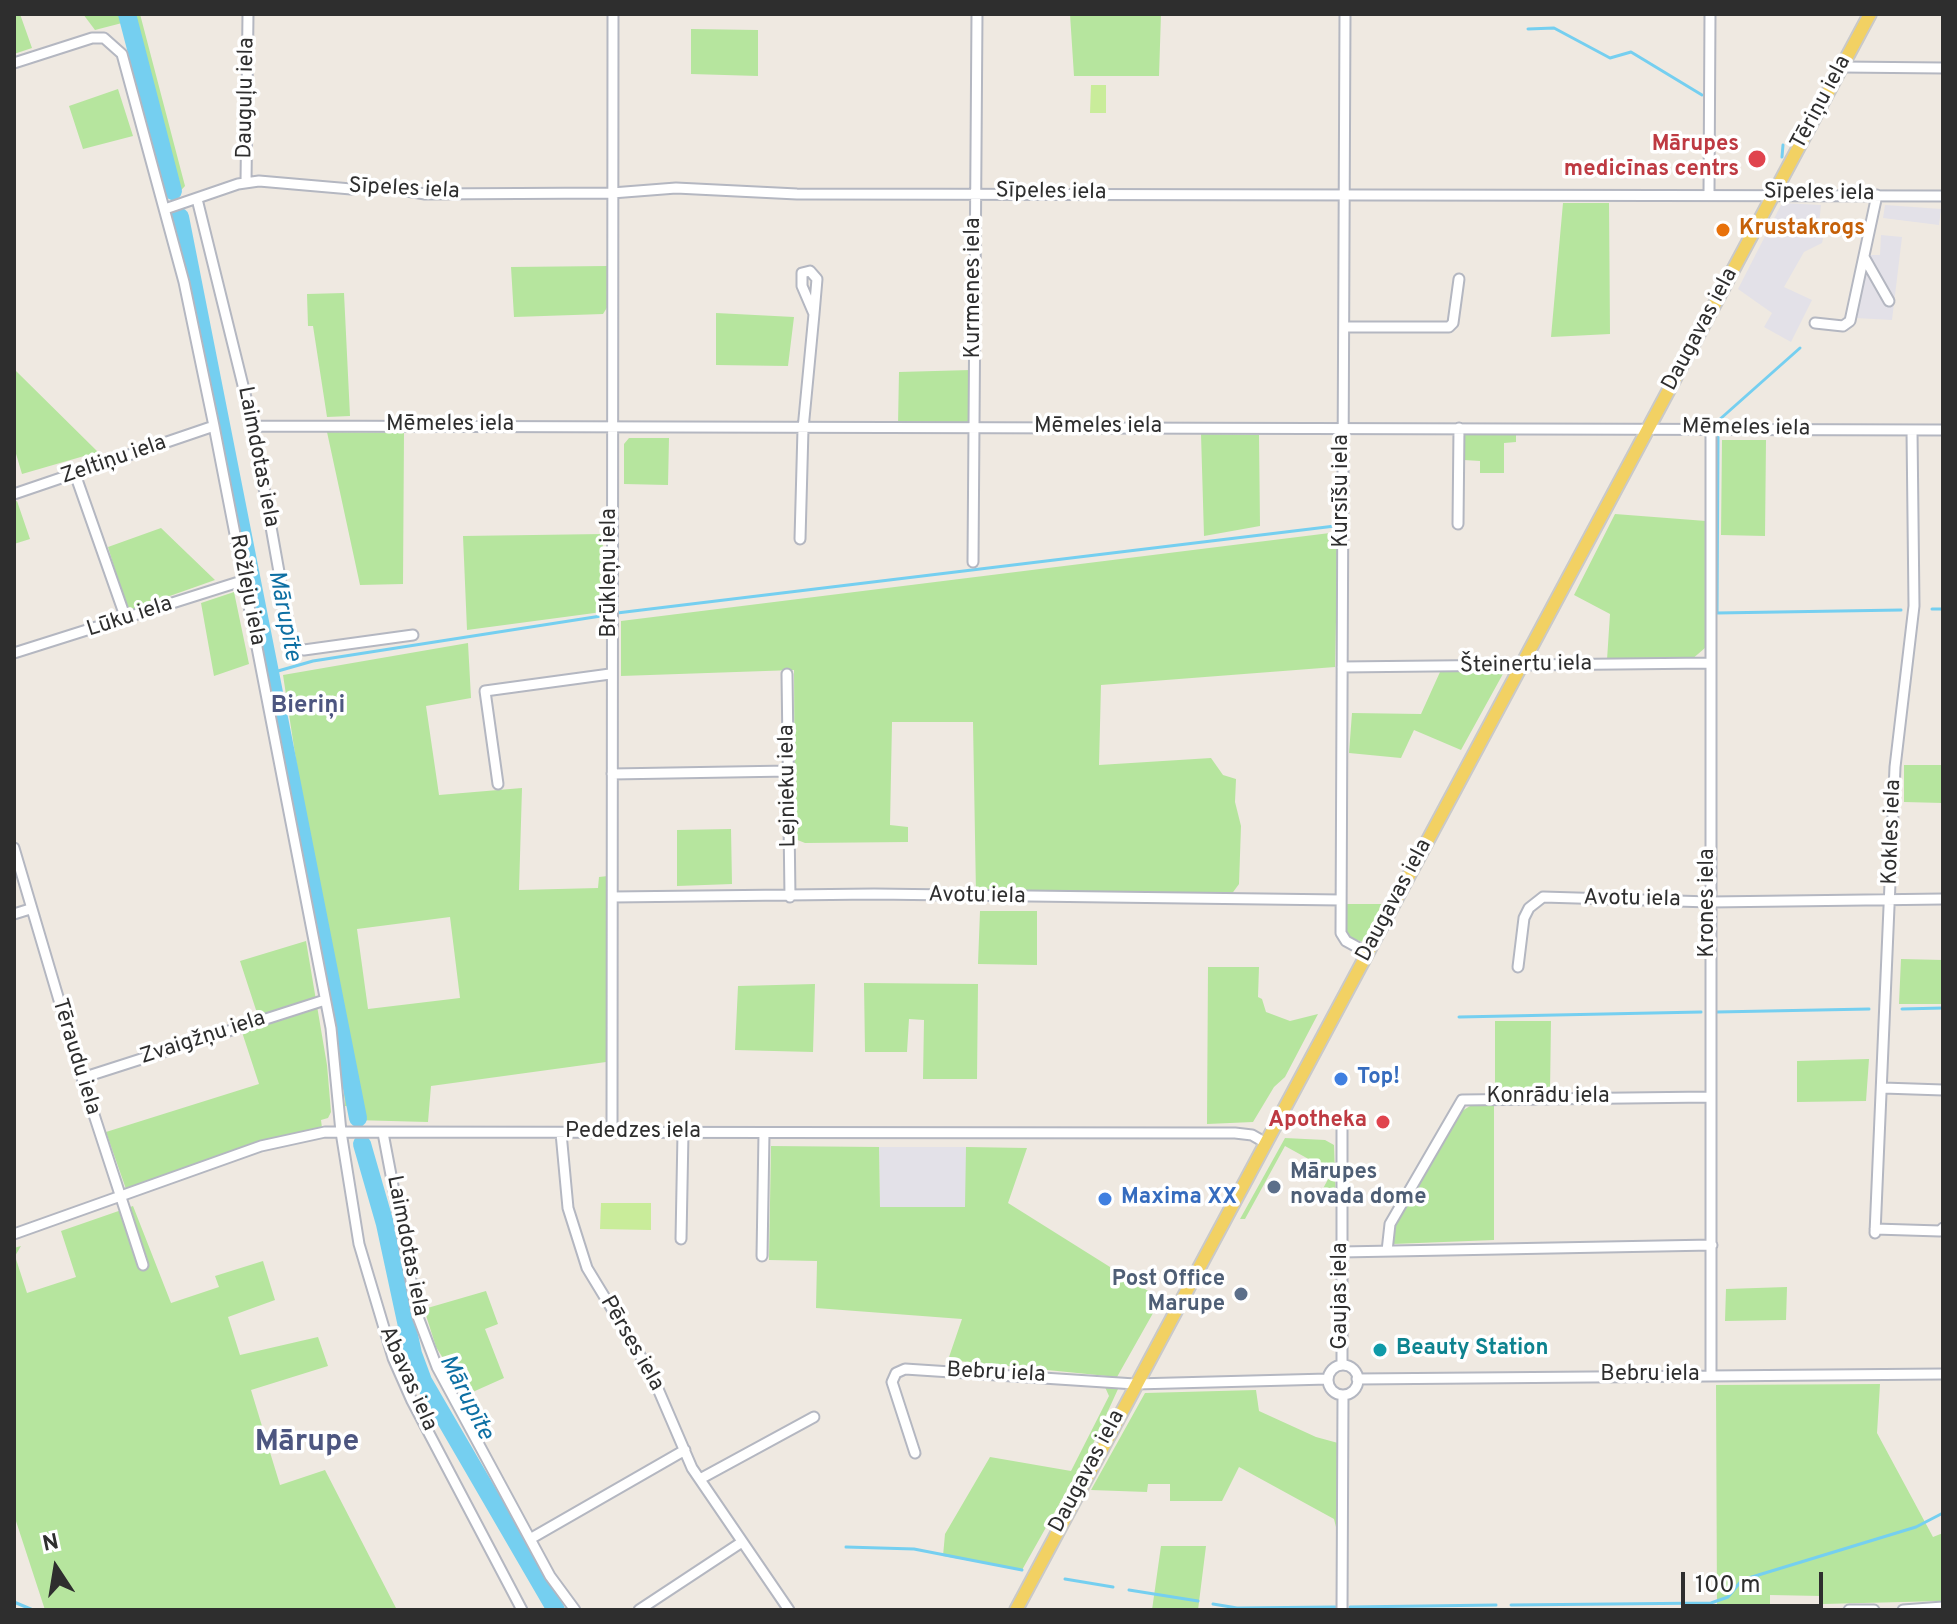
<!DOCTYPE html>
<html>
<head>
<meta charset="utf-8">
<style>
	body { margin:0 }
	#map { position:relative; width:1957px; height:1624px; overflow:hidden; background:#efe9e1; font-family:Overpass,sans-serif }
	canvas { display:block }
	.frame { position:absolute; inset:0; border:16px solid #2e2e2e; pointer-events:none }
	.north { position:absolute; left:16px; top:1528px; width:80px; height:80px; -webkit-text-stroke:6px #fff; paint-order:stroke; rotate:348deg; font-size:22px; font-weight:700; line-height:32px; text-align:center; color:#2e2e2e }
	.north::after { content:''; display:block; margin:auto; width:28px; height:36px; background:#2e2e2e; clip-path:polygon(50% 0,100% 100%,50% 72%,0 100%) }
	.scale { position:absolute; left:1681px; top:1572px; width:142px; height:36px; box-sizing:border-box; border:4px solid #2e2e2e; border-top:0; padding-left:10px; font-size:24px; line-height:28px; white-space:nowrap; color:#2e2e2e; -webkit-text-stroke:6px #fff; paint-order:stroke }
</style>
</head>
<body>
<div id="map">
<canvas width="1957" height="1624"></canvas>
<div class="frame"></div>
<div class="north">N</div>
<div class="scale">100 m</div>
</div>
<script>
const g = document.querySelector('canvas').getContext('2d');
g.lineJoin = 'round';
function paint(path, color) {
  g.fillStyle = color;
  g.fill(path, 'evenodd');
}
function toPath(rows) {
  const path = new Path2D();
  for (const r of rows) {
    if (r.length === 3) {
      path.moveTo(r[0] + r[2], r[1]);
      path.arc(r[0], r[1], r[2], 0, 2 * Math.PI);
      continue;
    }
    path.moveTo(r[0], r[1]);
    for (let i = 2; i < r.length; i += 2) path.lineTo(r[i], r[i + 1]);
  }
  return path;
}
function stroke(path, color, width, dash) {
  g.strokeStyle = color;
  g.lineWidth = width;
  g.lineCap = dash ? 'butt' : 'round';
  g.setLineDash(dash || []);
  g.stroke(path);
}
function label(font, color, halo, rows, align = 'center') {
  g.font = font + ' Overpass,sans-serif';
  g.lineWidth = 7;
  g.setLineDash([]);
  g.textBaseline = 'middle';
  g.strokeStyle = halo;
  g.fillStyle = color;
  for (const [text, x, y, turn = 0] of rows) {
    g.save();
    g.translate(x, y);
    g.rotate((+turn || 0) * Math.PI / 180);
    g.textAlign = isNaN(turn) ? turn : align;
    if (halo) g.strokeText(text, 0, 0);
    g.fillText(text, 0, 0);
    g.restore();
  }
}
const industrial = toPath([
	[1782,203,1821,205,1819,224,1825,230,1822,243,1804,252,1784,287,1812,300,1791,342,1764,327,1772,313,1738,289],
	[1885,205,1941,209,1939,225,1883,218],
	[1881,235,1902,237,1892,320,1855,318,1863,264,1871,255,1880,255],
	[879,1147,966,1147,966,1207,880,1207]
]);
const green = toPath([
	[14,14,20,14,32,48,14,54],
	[83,14,140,14,185,186,172,200,167,197,122,23,95,30],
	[1070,14,1161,14,1159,76,1074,76],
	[691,29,758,30,758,76,691,74],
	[118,89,133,136,83,149,69,106],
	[1563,203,1609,203,1610,334,1551,337],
	[607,266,608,306,603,314,514,317,511,267],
	[344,293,350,416,327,417,313,326,308,326,307,294],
	[716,313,794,317,788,366,716,365],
	[971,370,970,418,965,425,898,425,899,372],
	[16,371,98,452,22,474,14,447],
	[327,432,404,433,403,584,360,585],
	[1464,433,1516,434,1516,442,1504,443,1504,473,1480,473,1480,461,1464,460],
	[1201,434,1259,435,1260,526,1204,536],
	[629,438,669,438,668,485,624,484,624,444],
	[1722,440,1766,440,1765,536,1721,535],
	[17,501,30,539,14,544,14,502],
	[1615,514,1706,521,1705,648,1691,660,1607,660,1610,614,1574,595],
	[161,528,215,580,133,609,126,606,108,547],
	[1338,532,1335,667,1101,685,1099,765,1211,758,1223,775,1236,779,1235,802,1241,826,1239,884,1231,895,976,894,973,722,892,722,890,825,908,827,908,842,805,843,795,839,794,670,621,676,621,621],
	[603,534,602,612,467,630,463,536],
	[234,592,249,664,214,676,201,603],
	[468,643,471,698,426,706,439,795,522,788,519,890,598,888,599,877,608,876,606,1062,431,1086,428,1122,354,1120,352,1107,345,1106,342,1062,283,675],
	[450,917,460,998,368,1009,357,929],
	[1440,672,1504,672,1461,750,1414,730,1401,758,1349,753,1352,713,1421,714],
	[1904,765,1943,765,1943,803,1904,802],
	[731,829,732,884,677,886,677,830],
	[1347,904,1382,904,1363,942,1350,938,1346,932],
	[980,911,1037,911,1037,965,978,964],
	[306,941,327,1065,331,1112,328,1118,321,1120,322,1128,279,1136,126,1189,106,1132,259,1084,238,1020,257,1013,240,961],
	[1901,959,1943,960,1943,1004,1899,1004],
	[1208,967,1259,967,1258,997,1262,999,1266,1012,1290,1021,1318,1014,1285,1077,1274,1087,1253,1122,1207,1124],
	[864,983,978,984,977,1079,923,1079,924,1020,909,1019,907,1052,865,1052],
	[815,984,813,1052,735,1050,738,986],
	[1495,1021,1551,1021,1550,1092,1495,1093],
	[1869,1059,1866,1101,1797,1102,1797,1061],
	[1470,1106,1494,1106,1494,1240,1393,1244,1390,1235,1462,1111],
	[1285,1138,1325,1140,1334,1145,1336,1205,1320,1194,1332,1172,1285,1146,1245,1219,1240,1219],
	[771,1146,879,1147,880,1207,965,1207,966,1147,1027,1148,1008,1203,1161,1299,1117,1377,948,1360,962,1319,816,1308,817,1261,769,1260],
	[133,1206,171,1303,219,1287,215,1276,263,1261,275,1300,228,1317,240,1355,318,1337,328,1366,251,1390,280,1485,325,1470,397,1610,45,1610,14,1515,14,1248,21,1246,15,1256,27,1293,76,1277,61,1231],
	[1787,1287,1786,1320,1725,1321,1726,1289],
	[486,1291,498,1324,485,1329,504,1378,466,1395,436,1347,424,1309],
	[1880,1384,1877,1433,1933,1537,1943,1533,1943,1601,1823,1604,1821,1596,1770,1595,1770,1604,1717,1607,1716,1385],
	[1105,1387,1118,1389,1093,1444,1022,1570,943,1556,945,1534,990,1457,1071,1471,1109,1396],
	[1256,1390,1259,1411,1316,1437,1338,1443,1337,1531,1334,1519,1239,1467,1222,1501,1170,1501,1170,1484,1148,1484,1147,1492,1091,1490,1145,1393],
	[1161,1546,1206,1546,1198,1610,1152,1610]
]);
const pitch = toPath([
	[1091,85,1106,85,1106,113,1090,113],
	[601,1203,651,1203,651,1230,600,1229]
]);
const stream = toPath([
	[1528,29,1554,28,1610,58,1631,52,1702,95],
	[1782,157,1783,145],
	[1719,420,1800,348],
	[1718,436,1717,613,1901,610],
	[1932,609,1943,609],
	[617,613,1335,526],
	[271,673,313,661,601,616],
	[1902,1009,1943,1008],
	[1717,1012,1869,1009],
	[1459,1017,1701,1012],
	[846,1547,914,1549,1022,1570],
	[1065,1579,1113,1587],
	[1129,1590,1198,1601],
	[14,1602,33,1610],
	[1213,1604,1237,1608,1335,1607],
	[1511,1605,1711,1603,1728,1597,1742,1580,1916,1527,1943,1513],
	[1350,1607,1496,1605]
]);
const river = toPath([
	[127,14,173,191],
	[180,217,358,1118],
	[362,1144,385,1224,413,1354,423,1381,556,1610]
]);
const minor = toPath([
	[1345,14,1341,933,1346,941,1368,953],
	[14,63,92,38,104,38,122,54,184,282,214,426,331,1028,341,1132,359,1244,393,1358,412,1401,522,1610],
	[1842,67,1943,68],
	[246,182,248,14],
	[1709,193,1710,14],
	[197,199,253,426,292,645,304,650,413,635],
	[165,209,238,184,259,181,351,189,376,186,425,194,612,193,676,188,797,194,1943,196],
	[1864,257,1889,301],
	[1815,323,1843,326,1850,321,1877,195],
	[1344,327,1449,327,1453,323,1459,279],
	[253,426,1943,430],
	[1711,430,1711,1376],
	[75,474,126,619],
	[14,494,214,426],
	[1458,524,1459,428],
	[800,539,803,429,814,314,817,279,810,271,802,273,802,286,814,314],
	[973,562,977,14],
	[14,653,245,580],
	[1342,667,1709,663],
	[787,674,790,897],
	[612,774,789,771],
	[498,784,485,691,610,674],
	[14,848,82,1078,143,1265],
	[613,897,874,894,1341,900],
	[14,914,30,909],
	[1518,967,1524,918,1529,908,1543,897,1710,902,1943,899],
	[82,1078,325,1000],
	[1883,1088,1943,1090],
	[1342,1130,1342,1365],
	[383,1133,418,1317,437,1367,550,1576,575,1610],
	[561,1133,568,1208,587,1268,652,1375,692,1468,789,1610],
	[612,1133,613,14],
	[1875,1229,1940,1231,1943,1228],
	[1875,1233,1895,767,1914,606,1912,430],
	[14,1234,261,1146,325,1132,1235,1133,1252,1135,1266,1143],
	[681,1239,683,1133],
	[1387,1251,1390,1224,1462,1100,1709,1097],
	[1341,1252,1712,1245],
	[762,1256,764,1133],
	[1343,1380,15],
	[1357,1379,1943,1374],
	[915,1453,892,1382,896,1373,905,1369,1135,1384,1328,1379],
	[700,1479,814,1417],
	[530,1539,685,1450],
	[639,1610,742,1542],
	[1342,1610,1343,1395],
	[1849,1610,1874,1610],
	[1903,1610,1943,1607]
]);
const major = toPath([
	[1016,1610,1870,14]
]);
const markers = [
	[1757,159,10,"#e0444e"],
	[1723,230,8,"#e8710a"],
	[1341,1079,8,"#3f7fe0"],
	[1383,1122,8,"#e0444e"],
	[1274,1187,8,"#5c6f8a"],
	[1105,1199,8,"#3f7fe0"],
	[1241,1294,8,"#5c6f8a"],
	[1380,1350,8,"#0f9aa8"]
];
const streetNames = [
	["Dauguļu iela",247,98,-89],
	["Tēriņu iela",1822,103,-62],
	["Sīpeles iela",404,190,3],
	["Sīpeles iela",1051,193,1],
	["Sīpeles iela",1819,194,1],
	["Kurmenes iela",975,288,-90],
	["Daugavas iela",1701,330,-62],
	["Mēmeles iela",450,426],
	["Mēmeles iela",1098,428],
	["Mēmeles iela",1746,429,1],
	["Laimdotas iela",257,457,79],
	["Zeltiņu iela",114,461,-19],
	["Kursīšu iela",1343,491,-90],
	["Brūkleņu iela",611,573,-90],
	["Rožleju iela",246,590,79],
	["Lūku iela",130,618,-18],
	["Šteinertu iela",1526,666,-1],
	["Lejnieku iela",789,786,-91],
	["Kokles iela",1893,832,-88],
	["Avotu iela",977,897,1],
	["Avotu iela",1632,900,1],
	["Daugavas iela",1395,901,-62],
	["Krones iela",1709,903,-90],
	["Zvaigžņu iela",203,1039,-18],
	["Tēraudu iela",75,1057,73],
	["Konrādu iela",1548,1098],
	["Pededzes iela",633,1133],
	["Laimdotas iela",406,1246,79],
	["Gaujas iela",1342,1296,-90],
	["Pērses iela",631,1344,60],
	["Bebru iela",996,1374,3],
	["Bebru iela",1650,1376],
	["Abavas iela",407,1379,66],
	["Daugavas iela",1088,1472,-62]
];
const healthNames = [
	["Mārupes",1739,146],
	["medicīnas centrs",1739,171],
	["Apotheka",1367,1122]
];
const foodNames = [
	["Krustakrogs",1739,230]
];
const shopNames = [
	["Top!",1357,1079],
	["Maxima XX",1121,1199]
];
const serviceNames = [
	["Mārupes",1290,1174],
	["novada dome",1290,1199],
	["Post Office",1225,1281,"right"],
	["Marupe",1225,1306,"right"]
];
const cultureNames = [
	["Beauty Station",1396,1350]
];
const waterNames = [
	["Mārupīte",283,616,79],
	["Mārupīte",465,1398,63]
];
const neighbourhoodNames = [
	["Bieriņi",308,707]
];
const districtNames = [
	["Mārupe",307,1444]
];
paint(industrial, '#e3e1e8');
paint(green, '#b6e59e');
paint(pitch, '#c9ec9a');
stroke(stream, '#75cff0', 3);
stroke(river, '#75cff0', 18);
stroke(minor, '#b4b7c1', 13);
stroke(major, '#c9c9c9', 16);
stroke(minor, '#fff', 9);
stroke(major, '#f2d163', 12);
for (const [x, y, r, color] of markers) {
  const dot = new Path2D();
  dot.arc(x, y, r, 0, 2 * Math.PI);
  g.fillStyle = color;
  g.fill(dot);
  stroke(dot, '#fff', 3);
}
label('22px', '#2e2e2e', '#fff', streetNames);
label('bold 22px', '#be3a42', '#fff', healthNames, 'right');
label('bold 22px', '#c56008', '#fff', foodNames, 'left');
label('bold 22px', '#366cbe', '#fff', shopNames, 'left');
label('bold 22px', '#4e5e75', '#fff', serviceNames, 'left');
label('bold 22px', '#0d838f', '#fff', cultureNames, 'left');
label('italic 24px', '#0d6fa3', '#fff', waterNames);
label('bold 24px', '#4d5680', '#fff', neighbourhoodNames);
label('bold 30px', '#4d5680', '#fff', districtNames);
</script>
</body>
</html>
